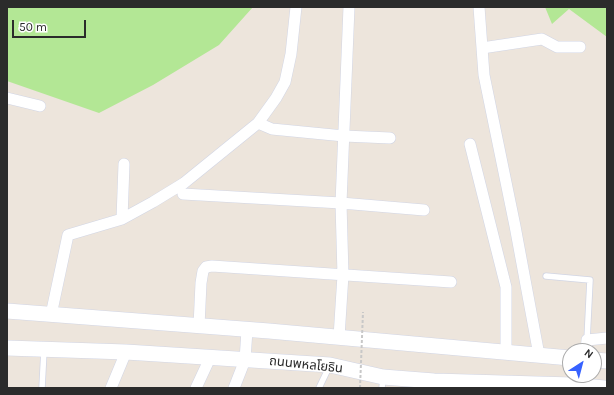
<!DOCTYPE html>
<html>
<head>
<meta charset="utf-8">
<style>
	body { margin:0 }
	#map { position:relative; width:614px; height:395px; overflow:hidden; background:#ede5dc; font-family:Karla,sans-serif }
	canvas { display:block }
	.frame { position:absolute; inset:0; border:8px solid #2b2b2b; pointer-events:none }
	.north { position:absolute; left:562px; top:343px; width:40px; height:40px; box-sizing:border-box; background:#fff; border:1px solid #aaa; border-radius:50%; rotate:36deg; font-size:11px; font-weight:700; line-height:16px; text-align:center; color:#2b2b2b }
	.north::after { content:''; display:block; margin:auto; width:14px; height:18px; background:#3762ff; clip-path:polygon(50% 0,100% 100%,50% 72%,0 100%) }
	.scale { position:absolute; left:12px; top:20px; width:74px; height:18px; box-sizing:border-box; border:2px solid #2b2b2b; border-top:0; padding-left:5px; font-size:12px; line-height:14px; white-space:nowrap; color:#2b2b2b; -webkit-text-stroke:3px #fff; paint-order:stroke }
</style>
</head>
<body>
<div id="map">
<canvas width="614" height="395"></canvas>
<div class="frame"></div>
<div class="north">N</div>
<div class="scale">50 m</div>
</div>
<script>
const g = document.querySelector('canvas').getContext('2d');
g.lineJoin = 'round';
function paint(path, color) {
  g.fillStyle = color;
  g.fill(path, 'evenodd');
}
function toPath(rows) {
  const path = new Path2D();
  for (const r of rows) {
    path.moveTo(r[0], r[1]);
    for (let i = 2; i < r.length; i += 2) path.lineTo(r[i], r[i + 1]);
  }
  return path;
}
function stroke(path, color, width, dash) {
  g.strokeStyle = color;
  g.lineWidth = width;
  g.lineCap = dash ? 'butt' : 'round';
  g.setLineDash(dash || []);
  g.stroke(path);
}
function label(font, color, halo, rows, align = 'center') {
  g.font = font + ' Karla,"Noto Sans Thai",sans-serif';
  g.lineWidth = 3;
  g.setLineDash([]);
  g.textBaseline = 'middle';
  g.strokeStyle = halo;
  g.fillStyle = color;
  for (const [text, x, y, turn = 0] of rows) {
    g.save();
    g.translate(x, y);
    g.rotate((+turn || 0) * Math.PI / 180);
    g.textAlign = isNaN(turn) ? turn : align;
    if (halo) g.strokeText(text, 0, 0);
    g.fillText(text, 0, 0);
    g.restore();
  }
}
const green = toPath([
	[7,7,253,7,219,45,153,85,99,113,7,81],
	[545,7,607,7,607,37,569,9,552,24]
]);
const lane = toPath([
	[546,276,590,280,587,340],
	[42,388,44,350],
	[319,388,329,367],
	[382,388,383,378]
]);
const street = toPath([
	[479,7,484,75,515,226,539,355],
	[482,48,542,39,557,47,580,47],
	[7,98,40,106],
	[258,123,272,129,344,136,390,138],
	[470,144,506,287,506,352],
	[183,194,341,203,424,210],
	[122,219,124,164],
	[51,315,68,235,122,219,153,202,184,183,258,123,276,98,285,82,291,54,296,7],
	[199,326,201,283,203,271,206,267,212,266,451,282],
	[339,337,343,275,341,203,349,7],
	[586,351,587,340,607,338],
	[585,386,585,375],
	[111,388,126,352],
	[196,388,210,358],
	[234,388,245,360,247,330]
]);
const secondary = toPath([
	[7,311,269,331,570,358],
	[7,348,126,352,330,365,383,377,434,381,572,385,604,388],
	[594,360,607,361]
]);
const pathBridge = toPath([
	[360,388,363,312]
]);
const streetNames = [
	["ถนนพหลโยธิน",306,365,6]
];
paint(green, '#b3e795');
stroke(lane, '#d1d5e4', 7);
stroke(street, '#d1d5e4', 12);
stroke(secondary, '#d1d5e4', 16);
stroke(lane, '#fff', 5.5);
stroke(street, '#fff', 11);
stroke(secondary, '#fff', 15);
stroke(pathBridge, '#c8c8c8', 2, [3, 2]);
label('13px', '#2b2b2b', '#fff', streetNames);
</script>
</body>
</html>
